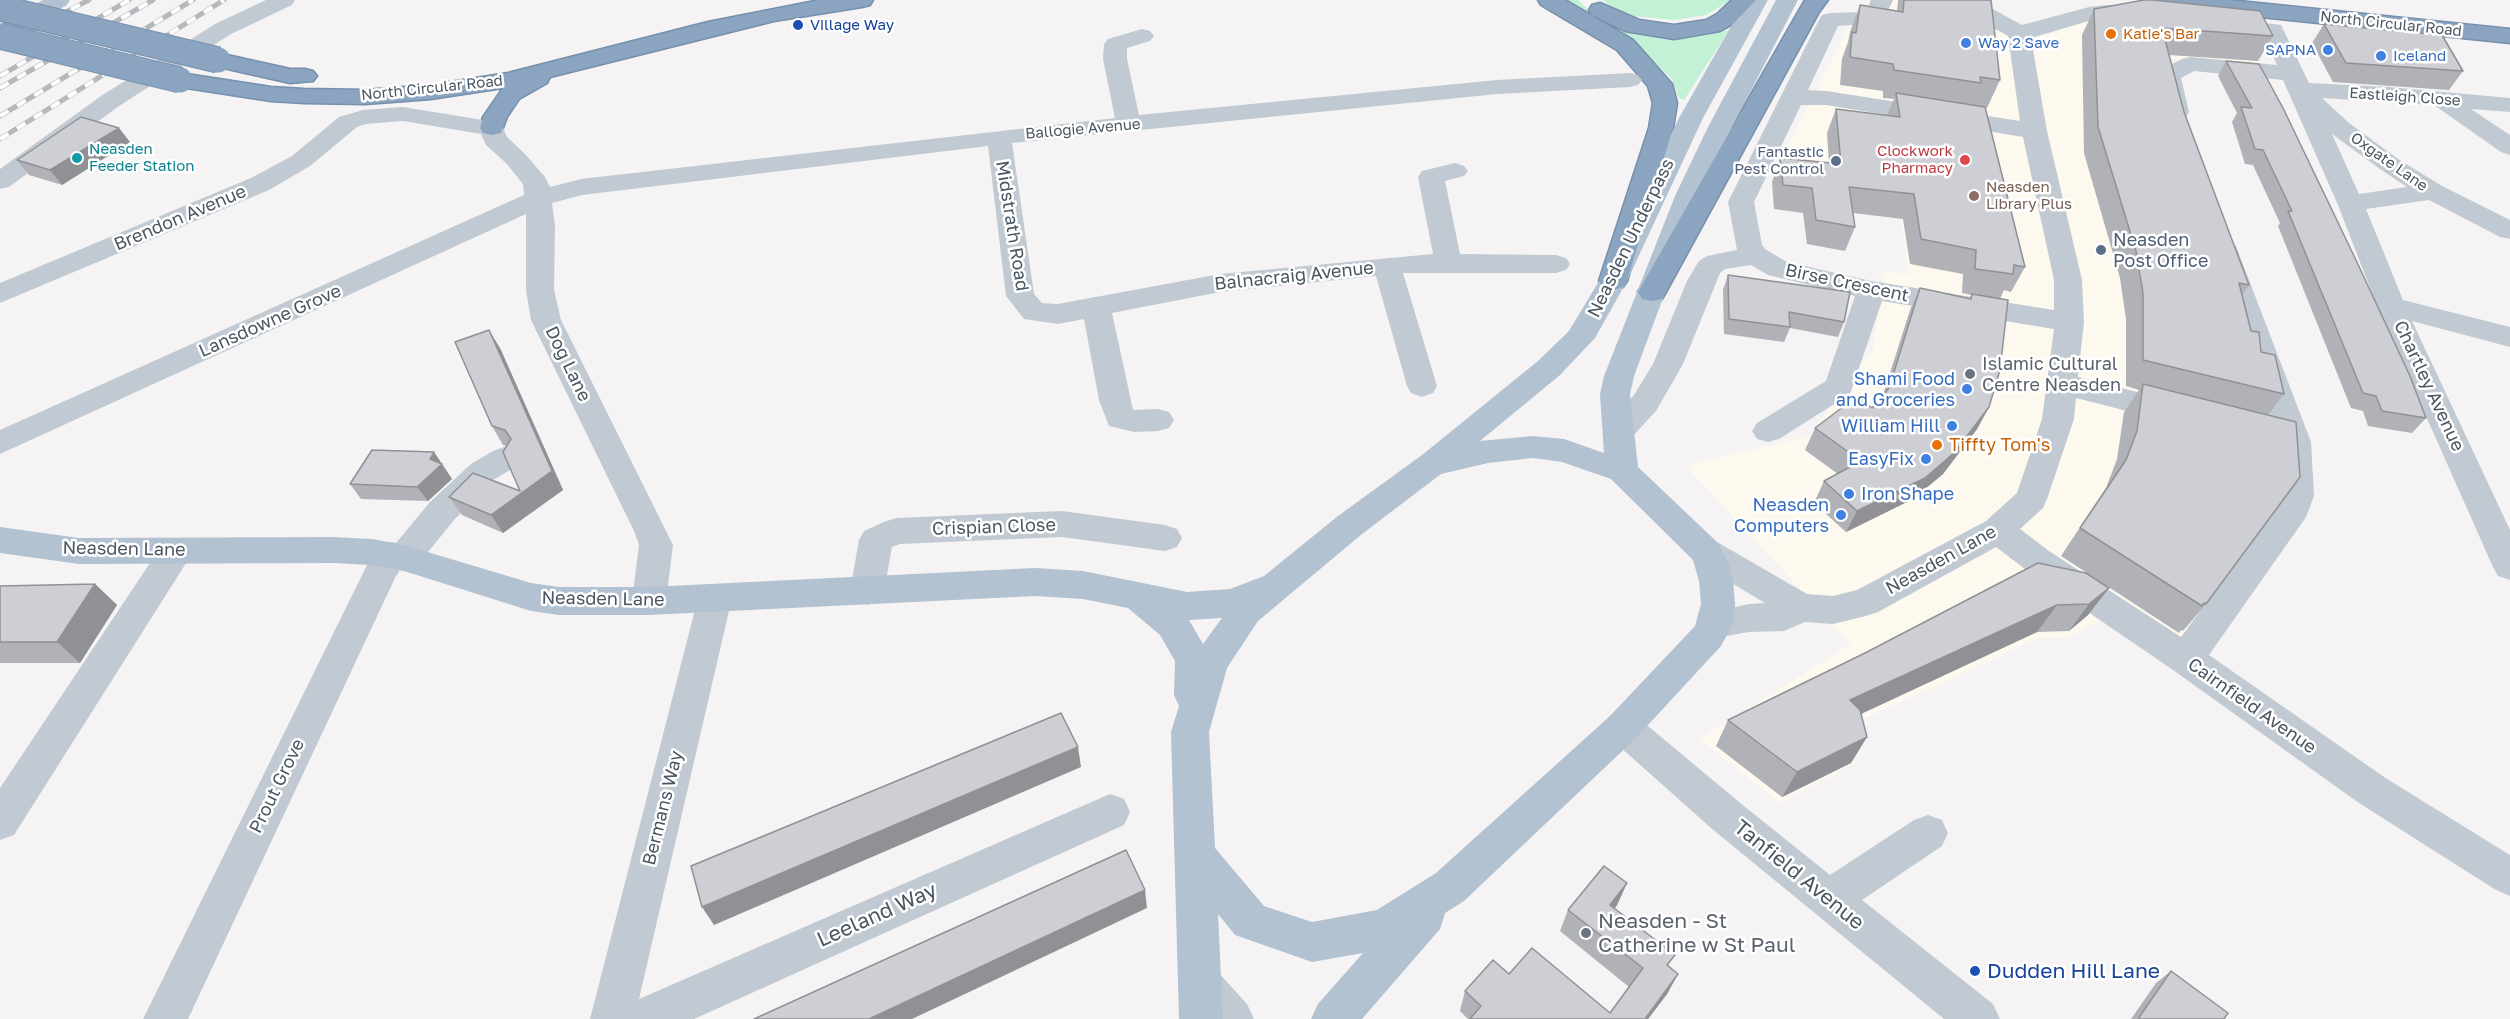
<!DOCTYPE html>
<html>
<head>
<meta charset="utf-8">
<style>
	body { margin:0 }
	canvas { display:block; background:#f5f3f3 }
</style>
</head>
<body>
<canvas width="2510" height="1019"></canvas>
<script>
const g = document.querySelector('canvas').getContext('2d');
g.lineJoin = 'round';
function paint(path, color) {
  g.fillStyle = color;
  g.fill(path, 'evenodd');
}
function toPath(rows) {
  const path = new Path2D();
  for (const r of rows) {
    path.moveTo(r[0], r[1]);
    for (let i = 2; i < r.length; i += 2) path.lineTo(r[i], r[i + 1]);
  }
  return path;
}
function stroke(path, color, width, dash) {
  g.strokeStyle = color;
  g.lineWidth = width;
  g.lineCap = dash ? 'butt' : 'round';
  g.setLineDash(dash || []);
  g.stroke(path);
}
function label(font, color, halo, rows, align = 'center') {
  g.font = font + ' "Golos Text",sans-serif';
  g.lineWidth = 5;
  g.setLineDash([]);
  g.textBaseline = 'middle';
  g.strokeStyle = halo;
  g.fillStyle = color;
  for (const [text, x, y, turn = 0] of rows) {
    g.save();
    g.translate(x, y);
    g.rotate((+turn || 0) * Math.PI / 180);
    g.textAlign = isNaN(turn) ? turn : align;
    if (halo) g.strokeText(text, 0, 0);
    g.fillText(text, 0, 0);
    g.restore();
  }
}
const commercial = toPath([
	[1885,0,1953,0,2001,27,2048,35,2108,13,2244,31,2262,68,2161,58,2291,438,2183,650,2120,610,2067,638,2038,638,1844,728,1856,763,1780,803,1699,739,1851,644,1686,466,1809,436,1873,349,1884,271,1909,274,1897,192,1771,178,1851,22]
]);
const green = toPath([
	[1560,0,1578,0,1596,17,1611,26,1646,36,1688,38,1729,30,1684,100,1679,98,1672,79,1644,52],
	[1603,0,1731,0,1706,15,1674,20,1632,16,1612,8]
]);
const minor = toPath([
	[266,0,295,0,292,5,231,34,119,106,9,187,0,189,0,169,101,96,215,24,266,0],
	[1871,0,1893,0,1882,23,1838,26,1808,90,1826,91,2020,121,2008,36,1952,5,1949,0,1976,0,2022,25,2089,7,2107,5,2144,9,2147,14,2144,19,2092,20,2031,38,2047,131,2082,280,2084,322,2078,377,2185,404,2189,412,2185,420,2174,423,2076,398,2074,419,2047,499,2043,508,2020,529,2049,551,2181,637,2279,504,2282,496,2280,449,2263,444,2258,436,2263,428,2273,425,2212,252,2216,246,2226,243,2236,246,2311,442,2314,496,2306,517,2209,655,2387,779,2510,855,2510,896,2496,890,2359,803,2173,670,2025,569,1996,547,1878,612,1866,616,1833,624,1805,622,1784,631,1749,632,1715,638,1702,634,1697,624,1702,614,1749,604,1765,603,1693,560,1688,551,1693,542,1705,538,1717,542,1807,594,1833,596,1857,590,1986,521,2017,493,2042,419,2054,329,1882,301,1850,394,1779,439,1768,442,1757,439,1752,431,1757,423,1826,381,1855,296,1768,275,1751,265,1725,269,1720,273,1683,364,1656,411,1630,439,1619,442,1608,439,1603,431,1634,395,1653,364,1687,281,1699,261,1707,256,1737,250,1728,202,1819,20,1822,15,1830,13,1866,12,1871,0],
	[1801,105,1826,105,2023,137,2054,280,2054,310,1871,281,1787,262,1765,249,1762,245,1754,202,1801,105],
	[2226,18,2281,25,2309,83,2388,87,2510,98,2510,112,2471,109,2510,135,2510,155,2501,152,2434,105,2322,98,2349,123,2398,159,2442,186,2510,220,2510,239,2500,237,2429,200,2366,209,2403,300,2510,327,2510,347,2412,321,2510,530,2510,580,2498,576,2493,567,2377,306,2338,205,2283,80,2194,71,2181,78,2189,112,2186,117,2177,119,2168,117,2165,112,2156,75,2160,70,2182,59,2190,57,2277,65,2264,36,2218,30,2215,25,2218,20,2226,18],
	[2332,134,2380,169,2407,187,2359,194,2332,134],
	[1142,29,1150,31,1154,36,1150,41,1127,48,1127,59,1139,115,1497,80,1630,73,1638,75,1642,80,1638,85,1630,87,1497,94,1012,143,1034,294,1042,303,1058,304,1220,274,1433,254,1418,177,1422,171,1455,163,1464,166,1468,171,1464,176,1445,181,1460,254,1556,255,1566,258,1570,264,1566,270,1556,273,1403,273,1437,386,1433,393,1422,397,1411,393,1407,386,1376,276,1220,292,1112,313,1133,410,1158,409,1169,412,1174,420,1169,428,1158,431,1134,432,1109,426,1099,400,1084,319,1058,324,1024,319,1006,296,988,146,582,195,552,203,555,226,554,290,561,320,673,545,666,601,661,611,649,615,637,611,632,601,639,545,634,531,531,320,526,290,526,214,0,454,0,430,524,195,523,184,507,164,486,145,481,134,403,121,366,124,357,127,310,166,269,190,0,303,0,283,251,178,292,156,339,117,363,110,403,107,501,123,507,137,525,154,545,177,550,187,581,179,1115,118,1103,59,1104,44,1108,39,1142,29],
	[504,447,515,451,520,459,515,467,493,480,454,520,416,567,404,571,400,570,395,578,188,1019,143,1019,369,561,380,546,392,542,396,543,430,502,471,464,493,451,504,447],
	[1062,511,1165,525,1177,529,1182,538,1177,547,1165,551,1062,537,900,544,892,547,884,591,879,601,867,605,855,601,850,591,859,540,864,531,884,522,896,518,1062,511],
	[176,538,188,542,193,551,188,560,14,835,0,840,0,788,164,542,176,538],
	[715,584,727,588,732,598,639,999,1110,794,1124,799,1130,812,1124,825,694,1019,590,1019,698,598,703,588,715,584],
	[1623,711,1636,716,1739,802,1830,875,1914,820,1928,815,1942,820,1948,833,1942,846,1862,900,1993,1004,2000,1019,1944,1019,1711,828,1610,738,1604,727,1610,716,1623,711],
	[1202,965,1217,971,1247,1004,1254,1019,1203,1019,1187,1001,1180,986,1187,971,1202,965]
]);
const major = toPath([
	[43,0,70,0,67,5,8,38,0,40,0,24,43,0],
	[1746,0,1768,0,1703,118,1627,281,1595,338,1560,375,1480,441,1533,436,1564,439,1604,453,1600,394,1604,376,1675,196,1708,127,1776,0,1798,0,1732,127,1701,196,1634,376,1630,394,1638,467,1717,542,1729,563,1733,581,1735,604,1733,624,1721,646,1636,738,1464,901,1445,913,1440,929,1362,1019,1311,1019,1318,1004,1363,953,1312,962,1235,935,1218,914,1223,1019,1179,1019,1171,732,1179,706,1174,695,1175,661,1160,635,1128,608,1083,599,1035,596,649,615,559,615,531,611,404,571,372,565,332,563,79,564,0,553,0,527,79,538,332,537,372,539,404,545,531,583,559,587,649,587,1035,568,1083,571,1187,592,1230,589,1264,576,1338,516,1422,455,1538,361,1569,331,1599,281,1679,118,1746,0],
	[1533,458,1562,462,1611,479,1693,560,1699,581,1701,604,1695,626,1610,716,1436,873,1377,910,1312,922,1264,906,1215,848,1209,732,1227,668,1258,621,1362,534,1441,474,1488,463,1533,458],
	[1222,618,1203,644,1189,620,1222,618]
]);
const highway = toPath([
	[820,0,873,0,870,5,862,7,774,21,550,77,547,83,519,99,507,117,501,133,492,135,483,133,480,128,483,117,503,88,431,99,365,104,304,103,271,101,180,87,172,85,168,80,172,75,180,73,271,87,304,89,365,90,431,85,508,73,708,22,820,0],
	[1538,0,1565,0,1633,40,1672,84,1677,103,1673,128,1627,281,1623,287,1613,290,1603,287,1599,281,1649,128,1653,103,1648,86,1617,50,1541,5,1538,0],
	[1732,0,1756,0,1733,24,1720,31,1674,39,1625,31,1592,15,1589,10,1592,5,1600,3,1639,20,1674,25,1706,20,1717,14,1732,0],
	[1805,0,1828,0,1819,12,1666,292,1662,299,1652,301,1642,299,1638,292,1805,0],
	[2154,0,2229,0,2510,29,2510,43,2165,7,2157,5,2154,0],
	[218,53,290,69,305,69,313,71,317,76,313,81,290,83,210,65,206,60,210,55,218,53]
]);
const rail = toPath([
	[0,46,89,0],
	[0,76,129,0],
	[0,88,153,0],
	[0,116,193,0],
	[0,139,224,0]
]);
const highwayBridge = toPath([
	[0,8,218,60],
	[0,36,180,80]
]);
const wall = toPath([
	[1898,0,1991,0,2000,80,1987,108,1985,107,2025,267,2011,292,2004,290,2000,299,1989,407,1977,429,1943,474,1913,499,1846,532,1814,503,1824,481,1838,474,1805,450,1815,428,1872,408,1883,395,1910,310,1920,288,1970,299,1971,295,1962,293,1963,274,1910,264,1903,219,1853,213,1855,227,1845,251,1807,244,1803,213,1774,209,1772,182,1780,158,1829,163,1827,133,1836,109,1887,115,1894,99,1883,98,1883,91,1840,85,1842,59,1848,42,1850,32,1860,5,1897,11],
	[2094,9,2273,36,2258,61,2169,55,2184,112,2249,285,2242,295,2251,331,2261,352,2284,394,2268,415,2206,604,2183,631,2181,630,2179,633,2061,556,2106,488,2117,459,2124,412,2139,390,2126,386,2126,319,2120,278,2084,153,2082,35],
	[2324,24,2463,71,2449,90,2333,82,2312,43],
	[2226,61,2426,418,2412,433,2368,426,2363,411,2351,408,2278,226,2280,223,2253,165,2245,164,2232,122,2237,113,2218,76],
	[130,142,62,185,29,175,17,160],
	[1728,275,1844,322,1838,337,1790,328,1784,342,1724,334,1723,290],
	[500,348,563,490,503,533,462,515,449,497,520,491,506,446,503,445,492,426],
	[434,452,452,479,428,501,361,499,350,484],
	[95,584,117,605,80,663,0,663,0,586],
	[2109,588,2088,615,2069,631,2037,632,1861,714,1867,737,1851,763,1782,797,1716,746,1728,720],
	[1627,883,1617,905,1615,908,1669,966,1678,974,1667,994,1648,1019,1468,1019,1460,1011,1465,991,1509,974,1610,1013,1629,987,1560,931,1568,910],
	[2171,971,2224,1019,2131,1019,2156,983]
]);
const shadedWall = toPath([
	[119,128,130,142,62,185,50,170],
	[489,330,500,348,563,490,503,533,491,515,552,471],
	[1989,407,1977,429,1943,474,1913,499,1846,532,1857,511],
	[434,452,452,479,428,501,417,487],
	[95,584,117,605,80,663,57,642],
	[2109,588,2088,615,2069,631,2089,604],
	[2057,605,2037,632,1835,726,1850,700],
	[1867,737,1851,763,1782,797,1797,772],
	[1078,747,1081,767,714,925,702,907],
	[1627,883,1617,905,1600,926,1610,905],
	[1145,890,1147,908,912,1019,869,1019],
	[1678,974,1667,994,1648,1019,1645,1019]
]);
const building = toPath([
	[1904,0,1991,0,2000,80,1980,77,1981,83,1894,70,1893,64,1850,57,1852,32,1856,33,1860,5,1903,12,1904,0],
	[2144,0,2153,0,2260,11,2273,36,2162,28,2184,112,2249,285,2239,283,2251,331,2259,332,2261,352,2275,355,2284,394,2143,360,2143,293,2136,251,2098,127,2094,9,2144,0],
	[2324,24,2442,35,2463,71,2346,63,2324,24],
	[2226,61,2259,64,2283,108,2355,258,2410,376,2426,418,2382,411,2376,396,2363,393,2288,211,2292,211,2263,150,2255,149,2241,107,2252,108,2226,61],
	[1896,93,1985,107,2025,267,2014,265,2013,274,1975,269,1976,250,1921,239,1914,194,1849,187,1855,227,1816,220,1812,188,1783,185,1780,158,1841,164,1836,109,1900,117,1896,93],
	[81,117,119,128,50,170,17,160,81,117],
	[1728,275,1850,292,1844,322,1789,312,1790,327,1729,319,1728,275],
	[1920,288,1971,299,1972,294,2008,300,2000,370,1989,407,1955,452,1925,478,1857,511,1824,481,1861,461,1815,428,1856,397,1872,408,1889,388,1920,288],
	[489,330,552,471,491,515,449,497,473,473,520,491,503,452,511,439,505,430,492,426,455,342,489,330],
	[2143,384,2296,422,2300,477,2206,604,2204,603,2202,606,2080,528,2126,460,2137,431,2143,384],
	[372,450,434,452,430,459,442,464,417,487,350,484,372,450],
	[2038,563,2086,573,2109,588,2089,604,2057,605,1850,700,1860,710,1867,737,1797,772,1728,720,1865,653,2038,563],
	[95,584,57,642,0,642,0,586,95,584],
	[1061,713,1078,747,702,907,691,866,1061,713],
	[1126,850,1145,890,869,1019,754,1019,1126,850],
	[1604,866,1627,883,1610,905,1675,955,1667,965,1678,974,1645,1019,1470,1019,1481,1006,1465,991,1493,960,1509,974,1532,948,1610,1013,1643,968,1568,910,1604,866],
	[2171,971,2228,1013,2224,1019,2138,1019,2171,971]
]);
const markers = [
	[798,25,6,"#1a4fb4"],
	[2111,34,6,"#e8710a"],
	[1966,43,6,"#3f7fe0"],
	[2328,50,6,"#3f7fe0"],
	[2381,56,6,"#3f7fe0"],
	[77,158,6,"#0f9aa8"],
	[1965,160,6,"#e0444e"],
	[1836,161,6,"#5c6f8a"],
	[1974,196,6,"#8d6e63"],
	[2101,250,6,"#5c6f8a"],
	[1970,374,6,"#6b7280"],
	[1967,389,6,"#3f7fe0"],
	[1952,426,6,"#3f7fe0"],
	[1937,445,6,"#e8710a"],
	[1926,459,6,"#3f7fe0"],
	[1849,494,6,"#3f7fe0"],
	[1841,515,6,"#3f7fe0"],
	[1586,933,6,"#6b7280"],
	[1975,971,6,"#1a4fb4"]
];
const farStreetnames = [
	["North Circular Road",2391,24,6],
	["North Circular Road",432,88,-6],
	["Eastleigh Close",2405,97,4],
	["Ballogie Avenue",1083,129,-5],
	["Oxgate Lane",2389,162,35]
];
const farTransitnames = [
	["Village Way",810,25]
];
const farFoodnames = [
	["Katie's Bar",2123,34]
];
const farShopnames = [
	["Way 2 Save",1978,43],
	["SAPNA",2316,50,"right"],
	["Iceland",2393,56]
];
const farCulturenames = [
	["Neasden",89,149],
	["Feeder Station",89,166]
];
const farHealthnames = [
	["Clockwork",1953,151],
	["Pharmacy",1953,168]
];
const farServicenames = [
	["Fantastic",1824,152],
	["Pest Control",1824,169]
];
const farEducationnames = [
	["Neasden",1986,187],
	["Library Plus",1986,204]
];
const streetNames = [
	["Brendon Avenue",180,218,-23],
	["Midstrath Road",1012,226,81],
	["Neasden Underpass",1631,238,-64],
	["Balnacraig Avenue",1294,276,-6],
	["Birse Crescent",1847,283,12],
	["Lansdowne Grove",270,321,-24],
	["Dog Lane",568,364,64],
	["Chartley Avenue",2429,386,65],
	["Crispian Close",994,527,-2],
	["Neasden Lane",124,549,1],
	["Neasden Lane",1941,560,-29],
	["Neasden Lane",603,599,1],
	["Cairnfield Avenue",2252,706,35],
	["Prout Grove",277,786,-64],
	["Bermans Way",663,808,-76]
];
const serviceNames = [
	["Neasden",2113,240],
	["Post Office",2113,261]
];
const worshipNames = [
	["Islamic Cultural",1982,364],
	["Centre Neasden",1982,385]
];
const shopNames = [
	["Shami Food",1955,379],
	["and Groceries",1955,400],
	["William Hill",1940,426],
	["EasyFix",1914,459],
	["Iron Shape",1861,494,"left"],
	["Neasden",1829,505],
	["Computers",1829,526]
];
const foodNames = [
	["Tiffty Tom's",1949,445]
];
const nearStreetnames = [
	["Tanfield Avenue",1799,875,39],
	["Leeland Way",877,915,-24]
];
const nearWorshipnames = [
	["Neasden - St",1598,921],
	["Catherine w St Paul",1598,945]
];
const nearTransitnames = [
	["Dudden Hill Lane",1987,971]
];
paint(commercial, '#fdf9ef');
paint(green, '#c3f1d5');
stroke(highway, '#7690ad', 3);
paint(minor, '#c1cad2');
paint(major, '#b3c2d1');
paint(highway, '#8ba5c1');
stroke(rail, '#b5b8bd', 5);
stroke(rail, '#fff', 4, [10]);
stroke(highwayBridge, '#7690ad', 27, []);
stroke(highwayBridge, '#8ba5c1', 25);
paint(wall, '#b0b2b7');
paint(shadedWall, '#909195');
paint(building, '#cdcfd5');
stroke(building, '#909195', 1.5);
for (const [x, y, r, color] of markers) {
  const dot = new Path2D();
  dot.arc(x, y, r, 0, 2 * Math.PI);
  g.fillStyle = color;
  g.fill(dot);
  stroke(dot, '#fff', 2);
}
label('15px', '#4a5661', '#fff', farStreetnames);
label('15px', '#164399', '#fff', farTransitnames, 'left');
label('15px', '#c56008', '#fff', farFoodnames, 'left');
label('15px', '#366cbe', '#fff', farShopnames, 'left');
label('15px', '#0d838f', '#fff', farCulturenames, 'left');
label('15px', '#be3a42', '#fff', farHealthnames, 'right');
label('15px', '#4e5e75', '#fff', farServicenames, 'right');
label('15px', '#785e54', '#fff', farEducationnames, 'left');
label('18px', '#4a5661', '#fff', streetNames);
label('18px', '#4e5e75', '#fff', serviceNames, 'left');
label('18px', '#5b616d', '#fff', worshipNames, 'left');
label('18px', '#366cbe', '#fff', shopNames, 'right');
label('18px', '#c56008', '#fff', foodNames, 'left');
label('21px', '#4a5661', '#fff', nearStreetnames);
label('21px', '#5b616d', '#fff', nearWorshipnames, 'left');
label('21px', '#164399', '#fff', nearTransitnames, 'left');
</script>
</body>
</html>
